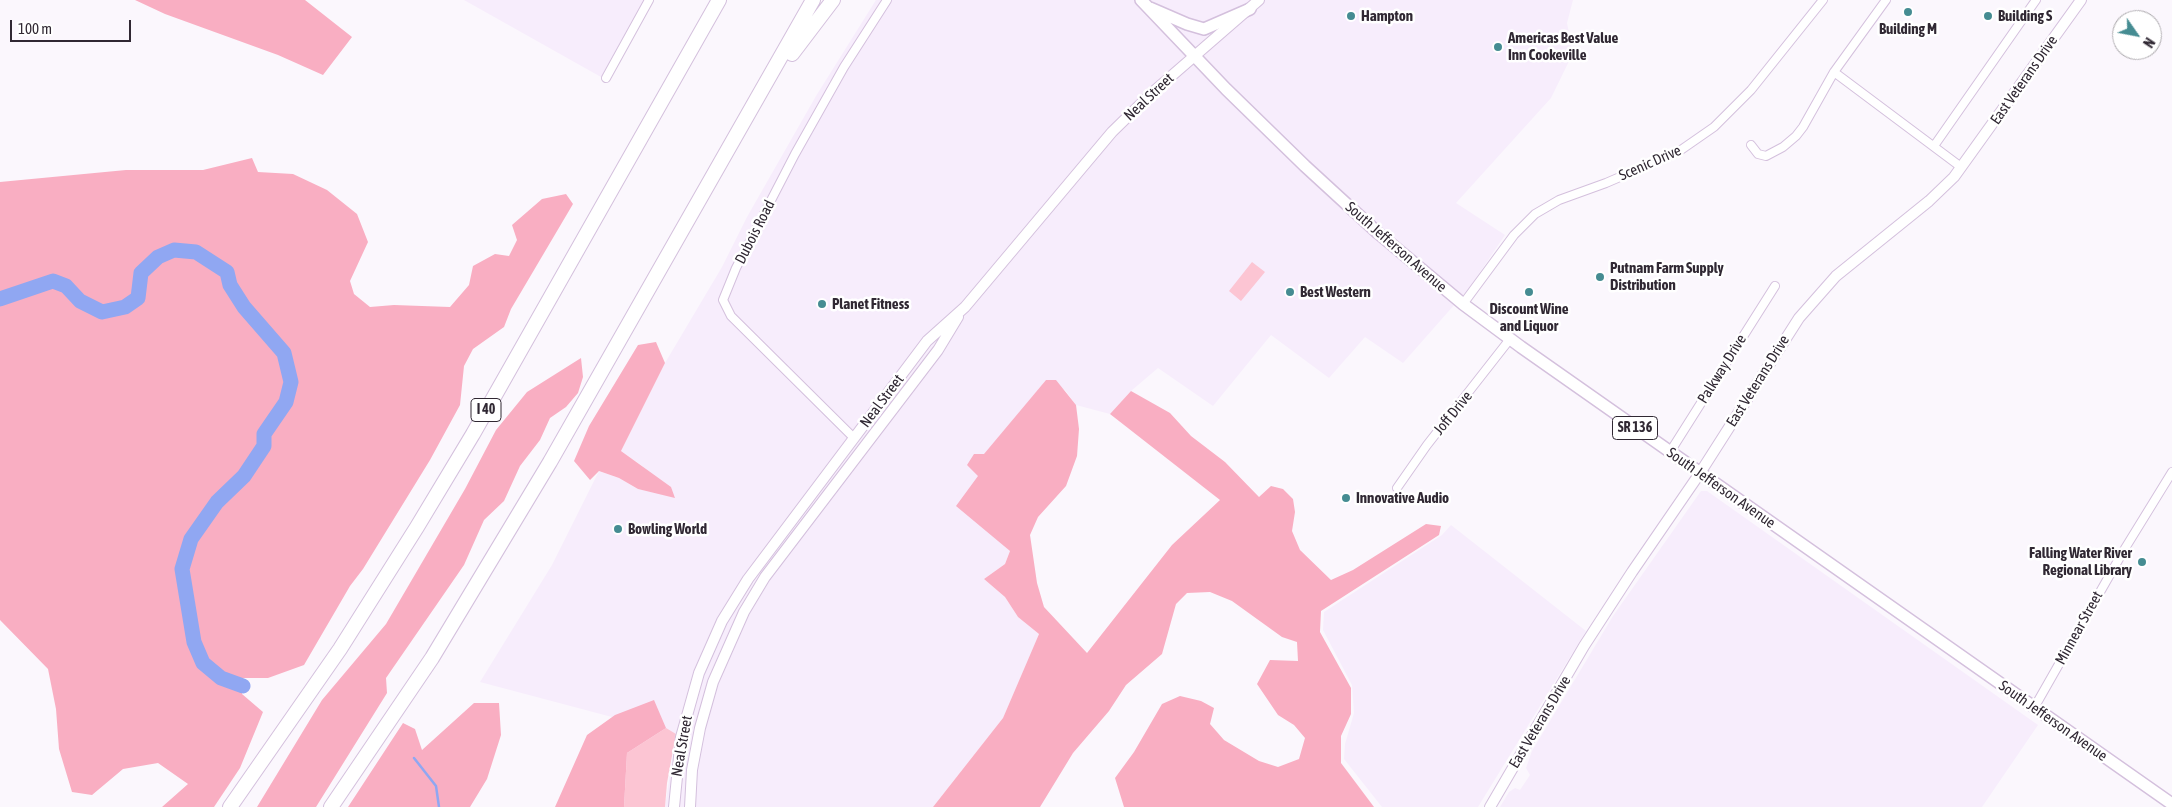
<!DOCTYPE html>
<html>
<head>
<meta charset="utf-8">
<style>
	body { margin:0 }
	#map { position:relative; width:2172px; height:807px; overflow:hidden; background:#fbf7fd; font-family:"Asap Condensed",sans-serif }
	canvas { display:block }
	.north { position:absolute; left:2112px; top:10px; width:50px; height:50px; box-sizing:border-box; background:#fff; border:1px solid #aca9ad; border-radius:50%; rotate:123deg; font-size:14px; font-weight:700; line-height:20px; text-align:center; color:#302833 }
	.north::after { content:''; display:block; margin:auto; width:18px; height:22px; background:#458c92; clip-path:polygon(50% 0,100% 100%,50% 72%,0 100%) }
	.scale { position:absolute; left:10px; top:20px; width:121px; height:22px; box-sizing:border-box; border:2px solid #302833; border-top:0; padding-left:6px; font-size:15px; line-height:18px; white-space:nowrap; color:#302833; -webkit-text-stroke:4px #fff; paint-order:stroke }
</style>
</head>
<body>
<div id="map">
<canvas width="2172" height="807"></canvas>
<div class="north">N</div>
<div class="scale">100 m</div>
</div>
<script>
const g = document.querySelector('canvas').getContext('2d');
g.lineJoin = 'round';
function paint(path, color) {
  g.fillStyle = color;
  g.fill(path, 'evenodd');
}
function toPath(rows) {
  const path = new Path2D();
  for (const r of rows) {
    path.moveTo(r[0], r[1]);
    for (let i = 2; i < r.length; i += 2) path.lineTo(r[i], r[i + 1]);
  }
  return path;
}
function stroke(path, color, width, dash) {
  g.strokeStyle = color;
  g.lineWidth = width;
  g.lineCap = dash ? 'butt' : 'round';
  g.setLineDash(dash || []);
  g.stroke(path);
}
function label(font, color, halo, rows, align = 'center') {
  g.font = font + ' "Asap Condensed",sans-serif';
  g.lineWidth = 5;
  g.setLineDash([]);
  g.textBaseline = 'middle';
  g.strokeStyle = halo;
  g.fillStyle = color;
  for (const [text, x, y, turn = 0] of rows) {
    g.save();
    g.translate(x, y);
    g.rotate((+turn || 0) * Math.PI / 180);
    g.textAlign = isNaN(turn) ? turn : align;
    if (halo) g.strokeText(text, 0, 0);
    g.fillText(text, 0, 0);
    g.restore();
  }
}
const built = toPath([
	[464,0,644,0,601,77],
	[876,0,1573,0,1567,23,1573,53,1551,98,1456,203,1505,235,1470,287,1403,363,1365,337,1329,378,1271,335,1213,406,1158,368,1131,391,1110,414,1076,405,1065,390,1046,380,984,455,974,454,992,535,1010,551,1005,564,984,579,1005,597,1018,617,1039,634,1003,718,933,807,665,807,676,734,480,682,552,565,599,471,619,478,638,489,675,497,641,465,621,451,665,363,722,267,747,217,816,96],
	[1701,491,1707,491,2038,725,1982,807,1500,807,1509,792,1515,788,1520,790,1530,775,1526,768,1532,751,1613,616],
	[1451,525,1586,631,1478,807,1382,807,1344,759,1345,744,1354,713,1352,685,1323,630,1324,612,1442,535]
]);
const green = toPath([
	[1252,262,1265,272,1241,301,1229,291],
	[666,728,676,734,667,783,665,807,624,807,627,753]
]);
const forest = toPath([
	[135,0,305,0,352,37,323,75,278,55,165,14],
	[252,158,258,172,293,174,327,190,357,214,368,242,350,281,354,294,370,307,394,305,450,307,469,285,473,266,495,254,509,256,517,240,512,225,542,199,566,194,573,204,511,309,504,327,473,349,464,366,460,405,430,460,363,569,350,586,304,665,268,678,242,678,242,694,263,712,240,768,214,807,162,807,188,784,158,763,123,769,92,795,72,792,59,749,56,709,48,669,0,620,0,182,126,170,203,170],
	[656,342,665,363,621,451,671,487,675,498,638,489,619,478,599,471,590,480,574,461,589,426,638,345],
	[581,358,583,377,578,393,566,407,550,418,540,440,520,466,504,501,484,520,464,565,386,678,387,693,316,807,257,807,322,700,386,624,465,489,496,430,527,392],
	[1046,380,1056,380,1076,405,1079,429,1077,456,1066,486,1038,517,1030,535,1037,583,1044,607,1087,653,1172,545,1220,500,1110,414,1131,391,1170,413,1191,436,1225,462,1259,497,1271,486,1283,489,1293,499,1295,512,1292,531,1300,550,1331,580,1353,570,1426,524,1441,526,1439,535,1321,611,1320,632,1351,688,1351,714,1341,736,1341,763,1374,807,1124,807,1115,778,1134,752,1162,704,1180,696,1201,701,1214,708,1210,724,1224,740,1259,761,1278,767,1299,759,1305,738,1294,725,1278,715,1257,684,1270,660,1298,661,1297,642,1282,637,1232,601,1210,592,1187,593,1176,604,1162,654,1126,685,1109,711,1073,753,1040,807,933,807,1003,718,1039,634,1018,617,1005,597,984,579,1005,564,1010,551,956,506,978,476,967,465,974,454,984,454],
	[654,700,666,728,627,753,624,807,555,807,587,735,615,715],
	[474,703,499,703,501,735,487,779,470,807,348,807,403,723,415,729,422,750]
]);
const stream = toPath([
	[414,758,436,786,439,807]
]);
const river = toPath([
	[0,299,53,281,66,286,80,301,102,312,125,307,138,298,141,273,158,257,174,250,196,252,227,272,230,285,244,307,284,353,291,382,286,402,264,434,264,446,244,476,217,502,191,539,182,569,194,642,203,663,221,678,243,686]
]);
const street = toPath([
	[1834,72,1961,167],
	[606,78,649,0],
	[1751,145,1758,154,1766,156,1783,147,1796,136,1803,127,1834,72,1886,0],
	[1934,146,2036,0],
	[1463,304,1514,235,1535,214,1559,200,1606,183,1678,152,1714,127,1751,90,1823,0],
	[854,438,731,316,723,300,736,268,795,154,844,67,887,0],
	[1670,452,1775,286],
	[1397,488,1427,445,1510,339],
	[2034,708,2124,550,2172,472]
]);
const secondary = toPath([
	[674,807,681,737,699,673,722,621,748,579,927,341,965,307,1112,132,1153,92,1259,0],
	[690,807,692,770,700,728,713,682,744,612,765,577,938,350,958,317],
	[1490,807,1584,646,1632,572,1700,473,1799,318,1836,276,1929,201,1954,177,2081,0]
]);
const primary = toPath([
	[1141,0,1226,89,1305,166,1378,233,1463,304,1521,347,2172,804],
	[1150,8,1187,24,1204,29,1250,9]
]);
const highway = toPath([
	[792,54,833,0],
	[230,807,340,649,417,527,473,434,719,0],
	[331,807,432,658,550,462,813,0]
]);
const markers = [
	[1908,12,5,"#458c92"],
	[1351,16,5,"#458c92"],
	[1988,16,5,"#458c92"],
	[1498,47,5,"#458c92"],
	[1600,277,5,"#458c92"],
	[1290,292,5,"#458c92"],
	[1529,292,5,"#458c92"],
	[822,304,5,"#458c92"],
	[1346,498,5,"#458c92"],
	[618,529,5,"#458c92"],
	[2142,562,5,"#458c92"]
];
const shields = [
	[486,410,30],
	[1635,428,45]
];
const shieldNames = [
	["I 40",486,410],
	["SR 136",1635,428]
];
const poiNames = [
	["Hampton",1361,16],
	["Building S",1998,16],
	["Building M",1908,29,"center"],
	["Americas Best Value",1508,38],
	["Inn Cookeville",1508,55],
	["Putnam Farm Supply",1610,268],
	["Distribution",1610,285],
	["Best Western",1300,292],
	["Planet Fitness",832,304],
	["Discount Wine",1529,309,"center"],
	["and Liquor",1529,326,"center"],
	["Innovative Audio",1356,498],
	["Bowling World",628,529],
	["Falling Water River",2132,553,"right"],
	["Regional Library",2132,570,"right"]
];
const streetNames = [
	["East Veterans Drive",2024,80,-55],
	["Neal Street",1149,97,-43],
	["Scenic Drive",1650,163,-24],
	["Dubois Road",755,232,-63],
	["South Jefferson Avenue",1396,247,41],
	["Palkway Drive",1722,369,-58],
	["East Veterans Drive",1758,381,-58],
	["Neal Street",882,401,-53],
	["Joff Drive",1453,413,-51],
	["South Jefferson Avenue",1721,488,35],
	["Minnear Street",2079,628,-61],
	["South Jefferson Avenue",2053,721,35],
	["East Veterans Drive",1540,722,-59],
	["Neal Street",682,746,-80]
];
paint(built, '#f7edfc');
paint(green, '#fcc5d3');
paint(forest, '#f9aec2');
stroke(stream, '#90a7f2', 2.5);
stroke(river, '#90a7f2', 15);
stroke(street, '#d4c0dd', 10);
stroke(secondary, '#d4c0dd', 12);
stroke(primary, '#d4c0dd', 14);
stroke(highway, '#d4c0dd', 16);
stroke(street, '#fff', 8);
stroke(secondary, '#fff', 10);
stroke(primary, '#fff', 11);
stroke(highway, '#fff', 14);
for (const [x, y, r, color] of markers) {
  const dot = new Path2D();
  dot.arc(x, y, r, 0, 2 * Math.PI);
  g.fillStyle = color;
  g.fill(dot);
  stroke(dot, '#fff', 2);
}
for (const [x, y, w] of shields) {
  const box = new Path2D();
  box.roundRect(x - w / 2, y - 11.5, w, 23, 4);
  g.fillStyle = '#fff';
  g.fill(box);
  stroke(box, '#302833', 1);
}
label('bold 14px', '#302833', null, shieldNames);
label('bold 15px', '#302833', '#fff', poiNames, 'left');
label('15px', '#302833', '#fff', streetNames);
</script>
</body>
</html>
